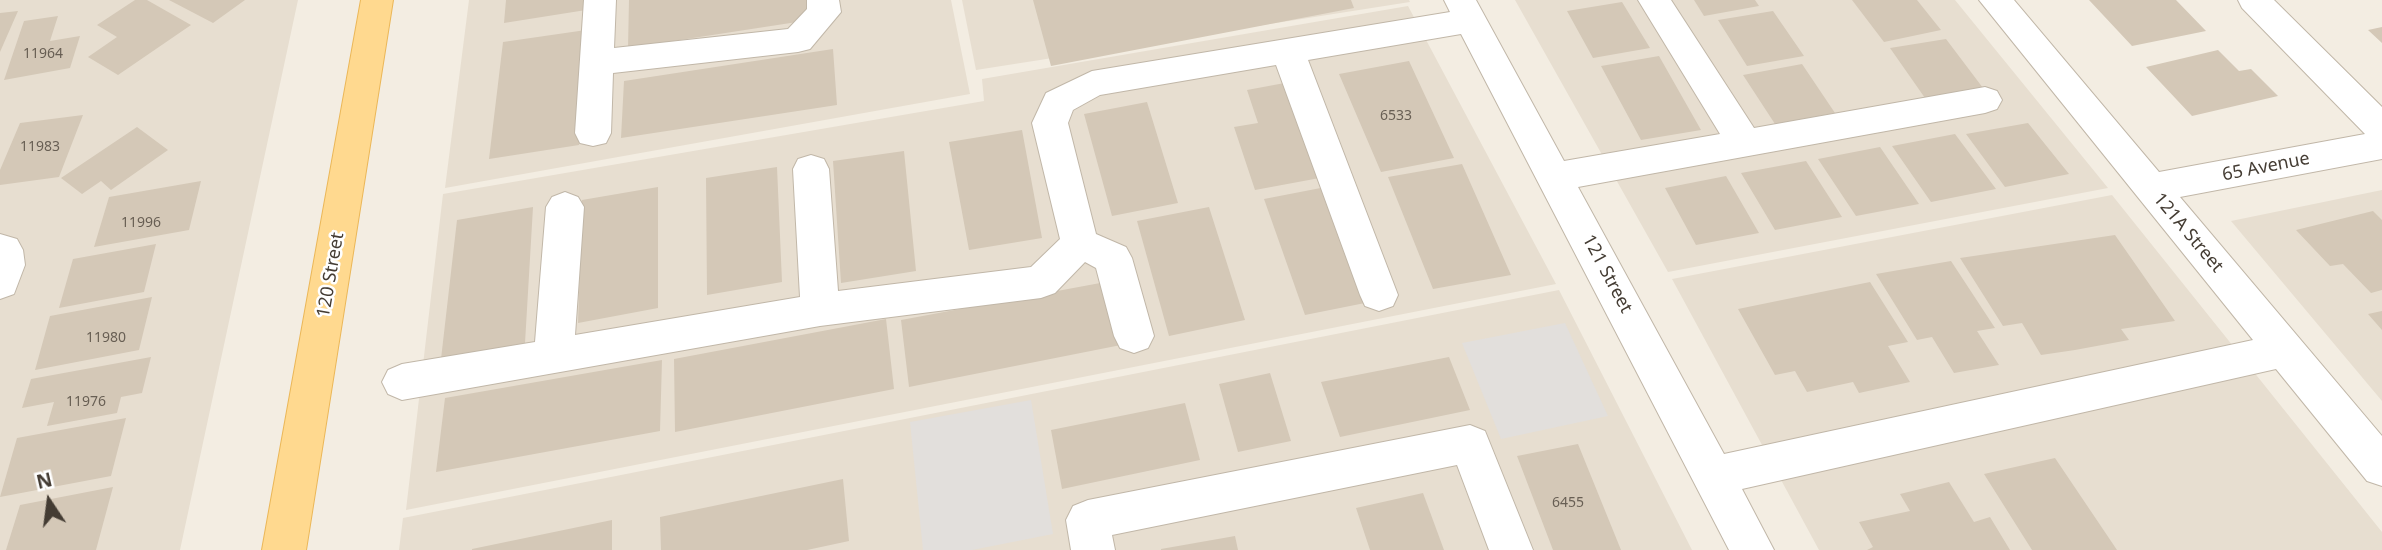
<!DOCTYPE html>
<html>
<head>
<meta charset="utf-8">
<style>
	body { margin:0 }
	#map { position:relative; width:2382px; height:550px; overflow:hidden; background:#f3ede2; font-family:"Noto Sans",sans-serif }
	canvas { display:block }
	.north { position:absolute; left:14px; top:466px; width:70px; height:70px; -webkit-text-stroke:5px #fff; paint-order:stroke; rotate:347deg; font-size:19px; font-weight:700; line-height:28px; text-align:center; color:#443c33 }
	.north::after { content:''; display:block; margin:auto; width:24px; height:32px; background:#443c33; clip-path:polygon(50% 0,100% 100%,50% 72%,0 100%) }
</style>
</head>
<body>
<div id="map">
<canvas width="2382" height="550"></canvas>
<div class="north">N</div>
</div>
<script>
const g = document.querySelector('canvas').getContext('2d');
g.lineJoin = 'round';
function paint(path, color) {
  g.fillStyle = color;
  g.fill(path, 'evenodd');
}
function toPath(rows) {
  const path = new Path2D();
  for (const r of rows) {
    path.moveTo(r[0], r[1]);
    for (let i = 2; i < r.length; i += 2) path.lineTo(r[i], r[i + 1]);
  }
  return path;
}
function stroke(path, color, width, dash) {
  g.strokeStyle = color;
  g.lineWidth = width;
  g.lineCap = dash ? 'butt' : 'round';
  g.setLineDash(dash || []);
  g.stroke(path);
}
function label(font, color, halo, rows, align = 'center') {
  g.font = font + ' "Noto Sans",sans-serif';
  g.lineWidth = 5;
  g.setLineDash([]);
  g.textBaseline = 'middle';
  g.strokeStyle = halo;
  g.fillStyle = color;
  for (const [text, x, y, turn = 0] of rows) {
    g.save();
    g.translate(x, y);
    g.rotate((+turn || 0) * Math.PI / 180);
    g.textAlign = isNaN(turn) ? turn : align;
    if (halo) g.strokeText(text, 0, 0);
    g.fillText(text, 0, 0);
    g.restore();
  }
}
const residential = toPath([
	[0,0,298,0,180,550,0,550],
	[469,0,951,0,970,94,445,188],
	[962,0,1409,0,1410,2,976,70],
	[1515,0,1955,0,2108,188,1668,272],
	[1408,6,1556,284,406,510,443,194,984,101,982,79],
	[2382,190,2382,401,2231,221],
	[2112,195,2382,532,2382,550,1819,550,1672,279],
	[1559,290,1692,550,399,550,403,518]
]);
const parking = toPath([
	[1565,323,1608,416,1501,439,1462,343],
	[1031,400,1053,534,972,550,923,550,910,422]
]);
const building = toPath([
	[135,0,147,0,191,25,118,75,88,57,117,37,97,25],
	[169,0,245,0,213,23],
	[506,0,587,0,586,10,504,23],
	[629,0,808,0,810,20,628,48],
	[1033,0,1351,0,1354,8,1051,66],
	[1694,0,1755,0,1759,6,1704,16],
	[1852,0,1917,0,1941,30,1884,42],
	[2089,0,2176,0,2206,31,2132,46],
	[1622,2,1650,48,1593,58,1567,11],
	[18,11,0,52,0,13],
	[1773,11,1804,56,1747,66,1718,20],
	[58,16,50,41,80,36,70,68,4,80,24,21],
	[2382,27,2382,43,2368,30],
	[586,30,579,145,489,159,503,42],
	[1946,39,1983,88,1925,98,1890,48],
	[833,49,837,105,621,138,624,81],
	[2218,50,2239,71,2251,69,2278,96,2192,116,2146,67],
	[1659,56,1701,130,1641,140,1601,66],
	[1409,61,1454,158,1381,172,1339,74],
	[1802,64,1835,113,1775,124,1743,75],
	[1290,82,1325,177,1255,190,1234,127,1258,123,1247,90],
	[1147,102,1178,203,1112,216,1084,114],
	[83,115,59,177,0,185,0,170,20,123],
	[2028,123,2069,174,2005,187,1966,134],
	[137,127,168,150,111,190,101,181,82,194,61,178],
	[1022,130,1042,238,969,250,949,142],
	[1955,134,1996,189,1931,202,1892,146],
	[1880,147,1919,204,1856,216,1818,159],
	[904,151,916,271,841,283,833,161],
	[1806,161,1842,217,1775,230,1741,173],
	[1462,164,1511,275,1433,289,1388,177],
	[777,167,782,282,707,295,706,178],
	[1726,176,1759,233,1696,245,1665,188],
	[201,181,189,230,94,247,109,197],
	[1331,186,1375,301,1305,315,1264,199],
	[658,187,658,308,578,323,582,200],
	[533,207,525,343,441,359,457,220],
	[1209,207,1245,320,1169,336,1137,221],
	[2373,211,2382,220,2382,290,2371,293,2343,264,2330,266,2296,230],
	[2115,235,2175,321,2121,329,2129,340,2075,350,2041,355,2022,323,2003,326,1960,258],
	[156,244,144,292,59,308,73,259],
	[1951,261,1995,328,1977,331,1999,365,1954,373,1932,337,1917,340,1876,274],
	[1111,281,1126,344,909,387,901,320],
	[1870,282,1908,342,1888,346,1910,382,1859,393,1853,382,1807,392,1795,371,1775,375,1738,309],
	[152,297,139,350,35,370,50,316],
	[2382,311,2382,330,2368,314],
	[886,319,894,389,675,432,674,359],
	[151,357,142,393,121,397,117,413,47,426,54,402,22,408,31,379],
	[1449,357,1470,410,1340,437,1321,382],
	[662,360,660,431,436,472,445,398],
	[1270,373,1291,441,1238,452,1219,384],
	[1185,403,1200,460,1062,489,1051,430],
	[126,418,111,476,0,497,17,438],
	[1578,444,1621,550,1553,550,1517,456],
	[2055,458,2117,550,2032,550,1984,474],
	[843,479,849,541,807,550,661,550,660,517],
	[1949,482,1974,522,1990,517,2010,550,1867,550,1873,547,1859,522,1910,511,1900,494],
	[113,487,96,550,6,550,20,505],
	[1423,493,1444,550,1370,550,1356,508],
	[612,520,612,550,472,550,472,549],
	[1235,536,1238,550,1161,550,1161,549]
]);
const minor = toPath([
	[584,0,616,0,614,48,788,29,807,9,807,0,839,0,841,12,810,49,798,52,613,73,611,133,606,143,593,146,580,143,575,133,584,0],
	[1444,0,1476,0,1564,161,1720,134,1638,0,1671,0,1754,128,1985,87,1997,91,2002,100,1997,109,1985,113,1578,187,1724,454,2253,340,1979,0,2014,0,2159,172,2365,134,2242,8,2238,0,2274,0,2382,107,2382,159,2180,197,2382,436,2382,486,2367,481,2276,369,1742,489,1774,550,1729,550,1461,34,1308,60,1398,295,1393,306,1379,311,1365,306,1360,295,1276,65,1100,95,1073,110,1068,123,1096,234,1126,247,1132,258,1154,336,1148,348,1134,353,1120,348,1114,336,1096,268,1085,262,1055,293,1041,298,820,326,402,400,388,394,382,382,388,370,402,364,535,342,546,207,552,197,565,192,578,197,584,207,575,335,800,297,793,169,798,159,811,155,824,159,829,169,838,291,1031,267,1060,239,1032,123,1046,93,1092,71,1450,12,1444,0],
	[0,234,17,239,23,250,25,265,14,294,0,299,0,234],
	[1470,425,1485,431,1533,550,1489,550,1457,465,1112,535,1115,550,1071,550,1066,520,1073,506,1088,500,1470,425]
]);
const major = toPath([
	[361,0,393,0,306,550,262,550,361,0]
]);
const numberNames = [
	["11964",43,54],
	["6533",1396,116],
	["11983",40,147],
	["11996",141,223],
	["11980",106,338],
	["11976",86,402],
	["6455",1568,503]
];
const streetNames = [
	["65 Avenue",2266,167,-11],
	["121A Street",2188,233,50],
	["121 Street",1607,274,62],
	["120 Street",331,275,-80]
];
paint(residential, '#e7ded0');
paint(parking, '#e2dfdc');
paint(building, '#d4c8b7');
stroke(minor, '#c1b7a8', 2);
stroke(major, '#ebb758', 2);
paint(minor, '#fff');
paint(major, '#ffd98f');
label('14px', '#685f54', null, numberNames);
label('18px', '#443c33', '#fff', streetNames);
</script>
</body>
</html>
